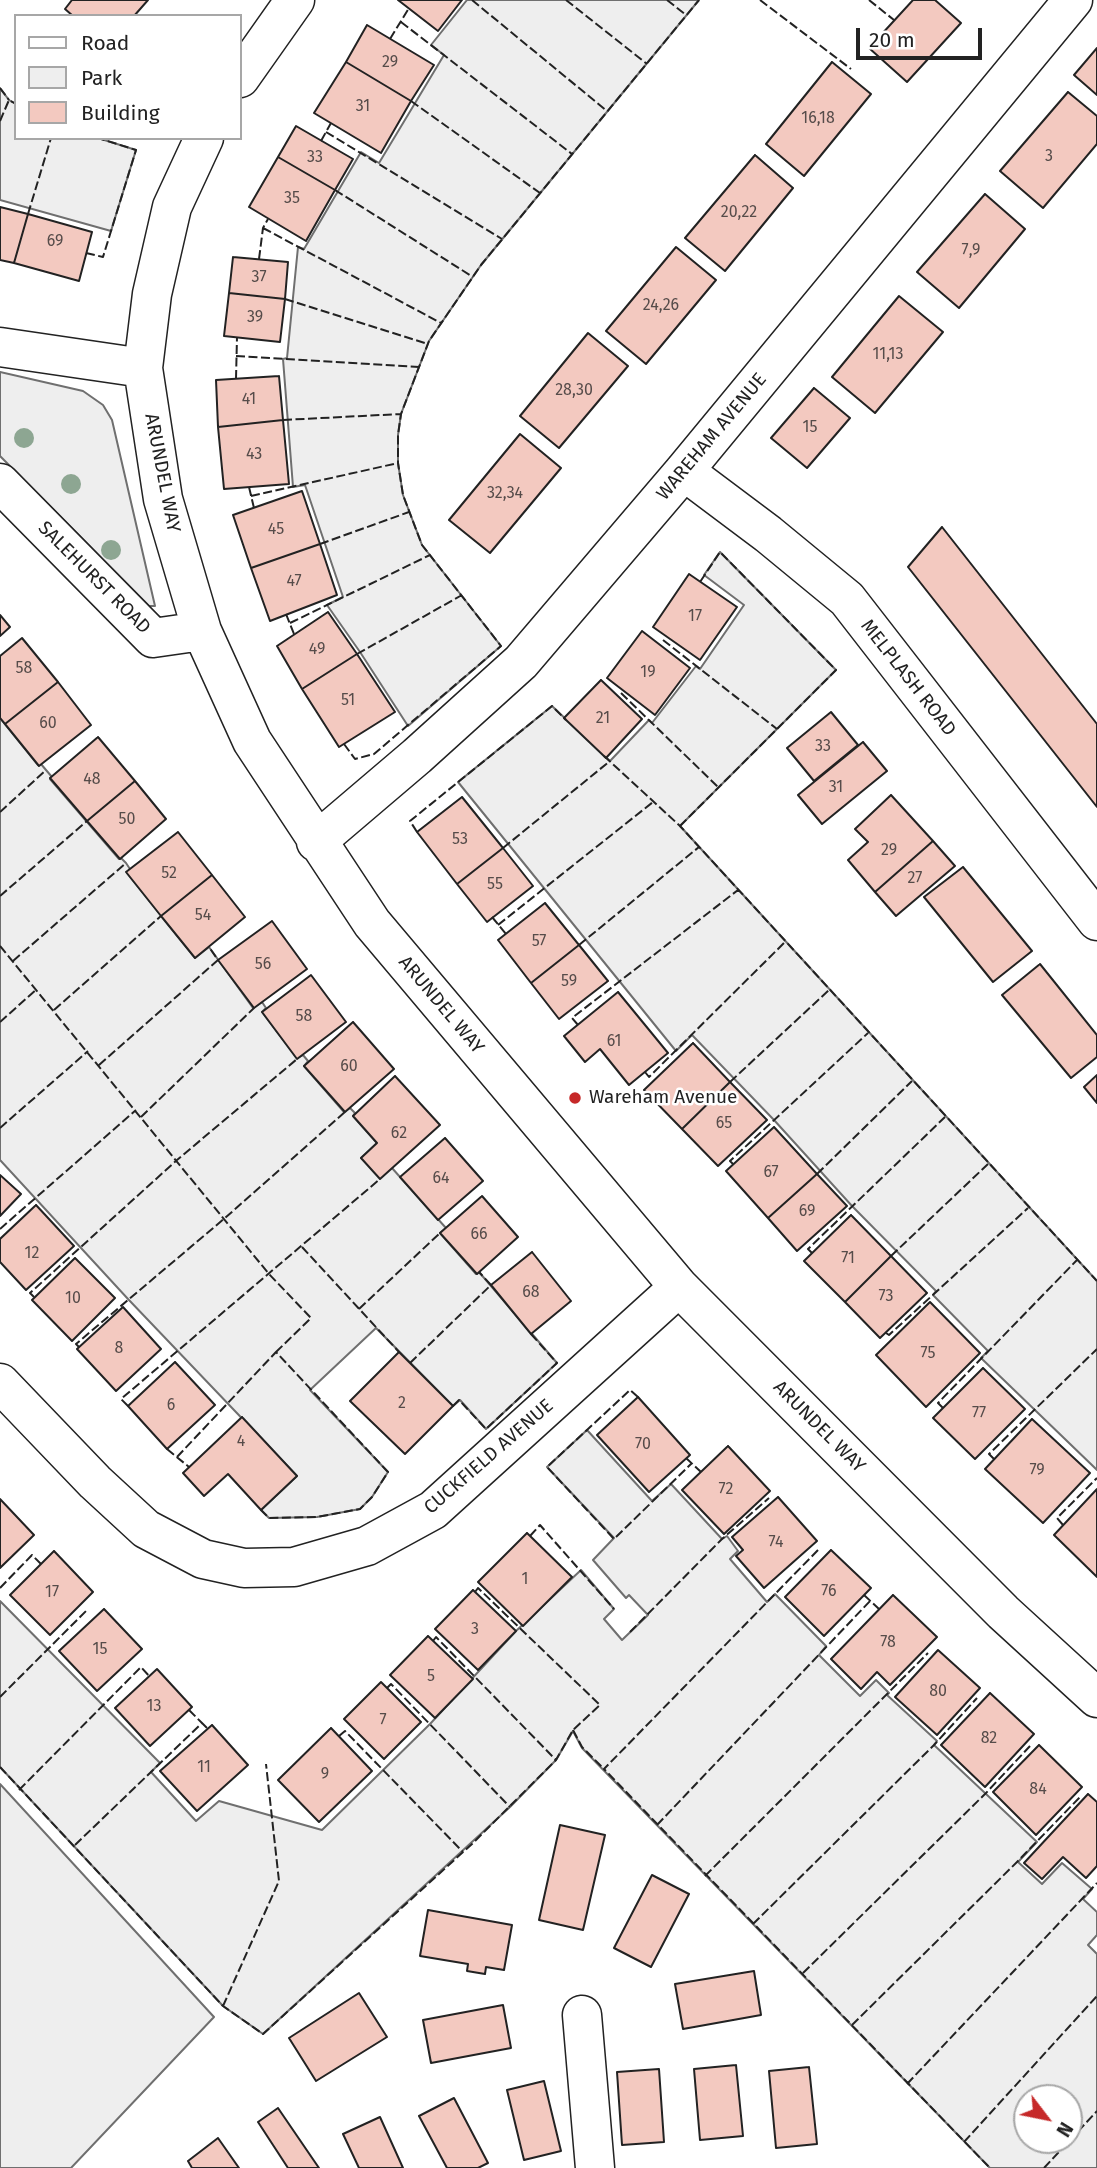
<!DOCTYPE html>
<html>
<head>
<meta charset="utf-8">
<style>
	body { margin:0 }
	#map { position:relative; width:1097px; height:2168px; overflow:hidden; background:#fff; font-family:"Fira Sans",sans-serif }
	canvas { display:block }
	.legend { position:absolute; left:14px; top:14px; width:228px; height:126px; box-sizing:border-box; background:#fff; border:2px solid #a7a7a7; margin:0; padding:9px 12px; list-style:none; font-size:21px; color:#222 }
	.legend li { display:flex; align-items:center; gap:14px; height:35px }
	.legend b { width:35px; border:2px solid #a7a7a7 }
	.north { position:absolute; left:1013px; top:2084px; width:70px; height:70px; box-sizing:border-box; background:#fff; border:2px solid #a7a7a7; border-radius:50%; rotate:122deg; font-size:19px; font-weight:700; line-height:28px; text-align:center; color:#222 }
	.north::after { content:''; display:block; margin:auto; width:24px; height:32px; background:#c62828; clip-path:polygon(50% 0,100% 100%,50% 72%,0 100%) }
	.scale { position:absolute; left:856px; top:28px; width:126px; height:32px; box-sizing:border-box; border:4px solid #222; border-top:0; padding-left:9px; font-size:21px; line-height:24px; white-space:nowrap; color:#222; -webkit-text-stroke:5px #fff; paint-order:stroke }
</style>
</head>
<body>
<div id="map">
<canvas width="1097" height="2168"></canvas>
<ul class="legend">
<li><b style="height:9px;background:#fff"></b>Road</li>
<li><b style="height:19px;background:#eee"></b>Park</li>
<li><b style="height:19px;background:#f3c9c0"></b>Building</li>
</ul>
<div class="north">N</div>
<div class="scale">20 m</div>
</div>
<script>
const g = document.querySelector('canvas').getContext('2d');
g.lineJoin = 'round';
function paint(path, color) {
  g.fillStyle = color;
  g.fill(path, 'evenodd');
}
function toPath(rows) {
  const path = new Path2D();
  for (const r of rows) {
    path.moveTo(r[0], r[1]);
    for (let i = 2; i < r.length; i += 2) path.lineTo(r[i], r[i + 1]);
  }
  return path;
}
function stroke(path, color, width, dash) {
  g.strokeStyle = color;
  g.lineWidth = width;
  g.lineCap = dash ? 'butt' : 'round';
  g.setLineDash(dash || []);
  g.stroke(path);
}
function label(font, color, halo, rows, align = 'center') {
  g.font = font + ' "Fira Sans",sans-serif';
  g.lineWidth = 5;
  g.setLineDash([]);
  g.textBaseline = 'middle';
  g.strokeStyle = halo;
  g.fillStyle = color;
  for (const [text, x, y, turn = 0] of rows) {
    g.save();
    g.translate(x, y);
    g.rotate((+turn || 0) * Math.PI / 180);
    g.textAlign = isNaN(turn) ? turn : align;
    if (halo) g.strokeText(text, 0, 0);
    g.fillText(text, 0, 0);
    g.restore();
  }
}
const green = toPath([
	[467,0,699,0,481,265,429,341,401,414,398,435,398,463,403,495,422,545,501,646,408,726,360,652,327,605,343,597,305,485,293,487,283,359,287,358,298,247,304,249,361,152,379,163,444,55,431,45,467,0],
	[0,88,9,100,16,104,16,138,98,138,136,150,111,231,0,200,0,88],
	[0,372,83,391,103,405,112,420,155,606,149,606,0,456,0,372],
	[720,552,836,670,680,826,1097,1281,1097,1470,981,1358,988,1351,933,1295,936,1291,852,1206,774,1120,692,1035,676,1051,458,782,552,706,610,761,649,720,652,723,696,666,700,669,744,605,704,575,720,552],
	[0,718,38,765,41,764,46,770,52,777,50,779,119,859,121,858,126,863,130,869,127,873,195,958,209,947,253,1008,262,1002,266,1008,262,1012,297,1058,303,1055,308,1061,304,1066,344,1112,350,1108,355,1113,353,1116,377,1143,361,1158,392,1168,400,1177,446,1228,440,1233,476,1274,479,1272,557,1363,486,1429,460,1400,453,1406,376,1328,310,1390,388,1472,372,1497,360,1509,317,1517,269,1518,261,1510,297,1476,128,1299,0,1160,0,718],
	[587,1430,652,1501,671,1484,722,1539,727,1536,738,1551,730,1559,767,1602,775,1594,826,1646,819,1655,860,1696,876,1680,889,1693,887,1695,937,1741,934,1745,1037,1842,1018,1862,1042,1884,1062,1863,1092,1889,1083,1899,1097,1912,1097,1935,1088,1945,1097,1954,1097,2168,990,2168,582,1748,573,1731,556,1760,510,1807,263,2034,223,2006,0,1767,0,1601,160,1763,151,1772,196,1821,219,1801,322,1830,430,1724,516,1631,581,1570,614,1609,604,1619,622,1640,648,1615,629,1595,626,1598,593,1560,614,1538,547,1467,587,1430],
	[1027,2098,1069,2098,1069,2140,1027,2140,1027,2098],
	[0,1784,214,2017,71,2168,0,2168,0,1784]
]);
const building = toPath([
	[72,0,148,0,134,16,73,16,65,9,72,0],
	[398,0,462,0,438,31,398,0],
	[913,0,935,0,961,23,907,82,869,48,913,0],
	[367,25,434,65,411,101,346,62,367,25],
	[1097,48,1097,95,1074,75,1097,48],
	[346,62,411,101,381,153,314,113,346,62],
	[832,62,871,94,804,176,766,144,832,62],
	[1068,92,1097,116,1097,144,1043,208,1000,171,1068,92],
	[296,126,353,159,335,190,278,157,296,126],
	[755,155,793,188,725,271,685,238,755,155],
	[278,157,335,190,306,241,249,207,278,157],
	[985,194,1025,229,959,308,917,272,985,194],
	[0,207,28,214,14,263,0,260,0,207],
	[28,214,92,232,79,281,14,263,28,214],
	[676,247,716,280,646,364,606,331,676,247],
	[233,257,288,262,285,299,229,293,233,257],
	[229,293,285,299,280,342,224,336,229,293],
	[899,296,943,332,875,413,832,377,899,296],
	[588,333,628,366,559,448,520,416,588,333],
	[279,376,283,420,218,427,216,380,279,376],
	[814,388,850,418,807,468,771,438,814,388],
	[283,420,289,484,224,489,218,427,283,420],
	[520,434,561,468,490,553,449,520,520,434],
	[302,491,320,544,251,568,233,515,302,491],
	[942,527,1097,724,1097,807,908,567,942,527],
	[320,544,337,595,270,621,251,568,320,544],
	[689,574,737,607,700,660,653,627,689,574],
	[328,612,357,654,302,689,277,646,328,612],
	[0,615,10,627,0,636,0,615],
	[642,631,690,668,655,715,607,678,642,631],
	[22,638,58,682,5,724,0,718,0,656,22,638],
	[357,654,395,712,339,747,302,689,357,654],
	[601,680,642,719,606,758,564,718,601,680],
	[58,682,91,725,39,766,5,724,58,682],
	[831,712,858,745,814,781,787,748,831,712],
	[98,737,135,781,87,821,50,778,98,737],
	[863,742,887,771,822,824,798,795,863,742],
	[135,781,166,819,120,859,87,821,135,781],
	[891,795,933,841,875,892,848,860,868,842,855,829,891,795],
	[462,797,503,848,457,884,417,832,462,797],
	[178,832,212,875,161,916,126,872,178,832],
	[933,841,955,866,896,916,875,892,933,841],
	[503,848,533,886,487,922,457,884,503,848],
	[963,867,1032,951,993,982,924,897,963,867],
	[212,875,245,917,195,958,161,916,212,875],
	[545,903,579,945,531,983,498,940,545,903],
	[272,921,307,969,254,1008,218,960,272,921],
	[579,945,608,981,559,1019,531,983,579,945],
	[1040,964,1097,1035,1097,1057,1071,1078,1002,995,1040,964],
	[311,975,346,1022,297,1059,262,1012,311,975],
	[618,992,668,1053,629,1085,600,1049,585,1062,564,1036,618,992],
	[353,1022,394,1069,345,1112,304,1066,353,1022],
	[693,1043,730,1082,682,1129,644,1090,693,1043],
	[1097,1075,1097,1103,1084,1087,1097,1075],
	[395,1076,440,1125,380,1179,361,1158,377,1143,353,1116,395,1076],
	[730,1082,767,1120,718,1166,682,1129,730,1082],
	[774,1127,817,1174,768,1218,726,1171,774,1127],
	[445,1138,483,1181,438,1220,400,1177,445,1138],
	[817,1174,847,1206,797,1251,768,1218,817,1174],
	[0,1175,21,1194,0,1216,0,1175],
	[482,1196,518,1237,477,1274,440,1233,482,1196],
	[36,1205,74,1246,26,1290,0,1262,0,1239,36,1205],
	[851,1215,891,1256,845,1302,804,1261,851,1215],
	[532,1252,571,1301,531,1334,491,1285,532,1252],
	[891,1256,927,1293,880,1338,845,1302,891,1256],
	[75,1258,115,1298,72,1341,32,1300,75,1258],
	[930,1302,980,1353,926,1407,876,1355,930,1302],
	[123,1307,161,1349,116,1391,77,1349,123,1307],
	[399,1352,453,1406,405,1454,350,1401,399,1352],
	[175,1362,215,1405,167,1449,128,1406,175,1362],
	[983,1368,1025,1409,975,1459,933,1418,983,1368],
	[638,1397,690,1455,649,1492,597,1435,638,1397],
	[242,1417,297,1476,261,1510,228,1474,204,1496,183,1473,242,1417],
	[1032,1419,1090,1473,1043,1523,985,1469,1032,1419],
	[728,1446,770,1491,724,1534,682,1490,728,1446],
	[1097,1489,1097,1577,1054,1535,1097,1489],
	[778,1497,817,1541,764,1588,736,1556,743,1550,732,1537,778,1497],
	[0,1499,34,1535,0,1568,0,1499],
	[527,1533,572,1577,523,1626,478,1582,527,1533],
	[831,1550,871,1588,824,1636,785,1597,831,1550],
	[54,1551,93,1592,50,1635,10,1595,54,1551],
	[473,1590,516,1631,478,1670,435,1629,473,1590],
	[893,1595,937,1637,890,1685,877,1672,861,1689,831,1659,893,1595],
	[104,1609,142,1649,97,1691,59,1651,104,1609],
	[428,1636,473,1679,435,1718,390,1675,428,1636],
	[938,1650,980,1688,937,1735,895,1697,938,1650],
	[157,1669,192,1707,150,1746,115,1708,157,1669],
	[381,1682,421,1722,384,1759,344,1719,381,1682],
	[990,1693,1034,1734,985,1787,941,1745,990,1693],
	[212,1725,248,1765,197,1811,160,1771,212,1725],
	[331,1728,372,1771,319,1822,278,1780,331,1728],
	[1039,1745,1082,1787,1036,1835,993,1792,1039,1745],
	[1088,1794,1097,1802,1097,1866,1086,1878,1063,1857,1042,1879,1024,1863,1088,1794],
	[560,1825,605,1835,583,1930,539,1920,560,1825],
	[652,1875,689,1894,651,1967,614,1948,652,1875],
	[428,1910,512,1925,504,1970,486,1967,485,1974,467,1971,468,1964,420,1956,428,1910],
	[754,1971,761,2015,683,2029,675,1984,754,1971],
	[359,1993,387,2037,316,2081,289,2038,359,1993],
	[503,2005,511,2048,431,2063,423,2020,503,2005],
	[736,2065,743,2136,700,2140,694,2069,736,2065],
	[809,2067,817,2144,776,2148,769,2071,809,2067],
	[659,2069,664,2142,622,2145,617,2072,659,2069],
	[544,2081,561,2151,524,2160,507,2090,544,2081],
	[454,2098,488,2163,478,2168,447,2168,419,2116,454,2098],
	[278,2108,319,2168,288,2168,258,2122,278,2108],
	[380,2117,403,2168,359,2168,343,2134,380,2117],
	[218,2138,239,2168,192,2168,188,2161,218,2138]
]);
const minor = toPath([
	[240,78,295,0],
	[204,138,172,207,152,294,143,368,163,499,202,631,252,741,372,923,679,1287,1003,1612,1097,1698],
	[0,347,143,368],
	[684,471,768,534,847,599,1097,921],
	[0,483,153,638,202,631],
	[316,842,417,756,521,662,684,471,1073,0],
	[0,1383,95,1482,146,1529,203,1559,244,1568,294,1567,367,1546,433,1510,679,1287],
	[582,2015,595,2168]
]);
const fence = toPath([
	[472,0,607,111],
	[566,0,647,64],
	[667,0,686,15],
	[760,0,851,69],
	[869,0,894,20],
	[401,22,572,154],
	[390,39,409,8],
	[0,88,9,100],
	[411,101,540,193],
	[0,121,9,100,16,104],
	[326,132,502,239],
	[321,141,331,123],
	[335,190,473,277],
	[28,214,51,138],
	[263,228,441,323],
	[86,253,103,257,136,150,98,138],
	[259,259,263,228,268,219],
	[285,299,428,344],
	[236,356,419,367],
	[236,379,237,337],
	[283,420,401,414],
	[249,487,254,508],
	[251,496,398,463],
	[320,544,409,512],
	[286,614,294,634],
	[290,623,430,555],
	[663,640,777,729],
	[357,654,462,595],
	[621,693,718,787],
	[344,744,355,759,374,754,501,646,422,545,403,495,398,463,398,435,401,414,429,341,481,265,699,0],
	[604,756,680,826,1097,1281],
	[0,812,46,770],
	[680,826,836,670,720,552,700,582],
	[417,832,410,821,552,706,566,720],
	[503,848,610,761],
	[0,896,87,821],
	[492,917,506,934],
	[498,925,653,802],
	[579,945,699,847],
	[0,946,269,1274,311,1318,276,1352],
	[13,961,126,863],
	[54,1010,161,916],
	[0,1022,37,989],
	[578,1025,572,1018,738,890],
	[99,1065,218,960,209,947],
	[645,1072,649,1077,785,942],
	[730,1082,829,990],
	[141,1117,254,1008],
	[0,1128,88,1051],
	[733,1164,730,1161,868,1033],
	[817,1174,912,1081],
	[0,1229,136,1110],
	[302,1247,399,1352],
	[812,1253,808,1249,945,1117],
	[891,1256,988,1164],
	[34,1297,30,1293,177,1160,297,1059],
	[359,1309,440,1233],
	[886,1333,889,1335,1028,1208],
	[79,1347,76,1344,225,1218,345,1112],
	[410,1363,491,1285,479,1272],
	[638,1397,630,1390,547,1467,614,1539,692,1463],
	[128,1406,121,1399,380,1179],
	[453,1406,459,1400,486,1429,557,1363,531,1334],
	[943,1408,938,1403,1077,1260],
	[167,1449,189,1467],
	[177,1457,276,1352,388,1472,372,1497,360,1509,317,1517,269,1518,261,1510],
	[686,1458,701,1472],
	[994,1459,989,1454,1097,1349],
	[1063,1525,1057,1518,1097,1478],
	[530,1536,540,1525,614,1609],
	[818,1550,604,1769,990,2168],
	[0,1588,32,1555,41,1564],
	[864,1595,879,1609],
	[630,1632,722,1539,769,1498],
	[433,1641,436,1637,556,1760,573,1730,600,1705,478,1588,475,1592],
	[387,1688,391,1684,510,1807],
	[0,1697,87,1610],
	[189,1710,202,1723],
	[573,1730,582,1747,604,1769],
	[339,1736,345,1731,463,1852],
	[0,1767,223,2006,263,2034,473,1843,556,1760],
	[19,1790,141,1667,150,1677],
	[657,1825,870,1601],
	[75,1845,202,1723,207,1728],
	[705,1876,928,1653],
	[753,1924,934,1745,977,1698],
	[803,1973,986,1793,1030,1746],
	[223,2006,279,1881,266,1764],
	[852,2025,1017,1862,1080,1797],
	[907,2084,1097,1883],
	[964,2142,1097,1996],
	[1044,2168,1097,2111]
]);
const trees = [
	[24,438],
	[71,484],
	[111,550]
];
const markers = [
	[575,1098,7,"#c62828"]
];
const numberNames = [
	["29",390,63],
	["31",363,107],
	["16,18",818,119],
	["3",1049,157],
	["33",315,158],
	["35",292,199],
	["20,22",739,213],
	["69",55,242],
	["7,9",971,251],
	["37",259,278],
	["24,26",661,306],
	["39",255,318],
	["11,13",888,355],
	["28,30",574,391],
	["41",249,400],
	["15",810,428],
	["43",254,455],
	["32,34",505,494],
	["45",276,530],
	["47",294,582],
	["17",695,617],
	["49",317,650],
	["58",24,669],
	["19",648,673],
	["51",348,701],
	["21",603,719],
	["60",48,724],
	["33",823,747],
	["48",92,780],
	["31",836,788],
	["50",127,820],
	["53",460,840],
	["29",889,851],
	["52",169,874],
	["27",915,879],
	["55",495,885],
	["54",203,916],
	["57",539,942],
	["56",263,965],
	["59",569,982],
	["58",304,1017],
	["61",614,1042],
	["60",349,1067],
	["65",724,1124],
	["62",399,1134],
	["67",771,1173],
	["64",441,1179],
	["69",807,1212],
	["66",479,1235],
	["12",32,1254],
	["71",848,1259],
	["68",531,1293],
	["73",886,1297],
	["10",73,1299],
	["8",119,1349],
	["75",928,1354],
	["2",402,1404],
	["6",171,1406],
	["77",979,1414],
	["4",241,1442],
	["70",643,1445],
	["79",1037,1471],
	["72",726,1490],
	["74",776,1543],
	["1",525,1580],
	["76",829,1592],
	["17",52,1593],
	["3",475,1630],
	["78",888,1643],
	["15",100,1650],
	["5",431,1677],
	["80",938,1692],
	["13",154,1707],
	["7",383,1721],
	["82",989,1739],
	["11",204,1768],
	["9",325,1775],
	["84",1038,1790]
];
const streetNames = [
	["WAREHAM AVENUE",712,437,-50],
	["ARUNDEL WAY",162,473,79],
	["SALEHURST ROAD",94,578,45],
	["MELPLASH ROAD",908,678,52],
	["ARUNDEL WAY",441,1005,50],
	["ARUNDEL WAY",819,1427,45],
	["CUCKFIELD AVENUE",489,1457,-41]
];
const poiNames = [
	["Wareham Avenue",589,1098]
];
paint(green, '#eee');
stroke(green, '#6f6f6f', 2);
paint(building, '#f3c9c0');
stroke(building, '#222', 2);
stroke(minor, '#222', 41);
stroke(minor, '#fff', 38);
stroke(fence, '#222', 2, [9, 3.5]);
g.fillStyle = '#8da692';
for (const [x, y] of trees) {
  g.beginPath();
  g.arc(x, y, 10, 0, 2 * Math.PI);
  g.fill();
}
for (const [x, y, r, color] of markers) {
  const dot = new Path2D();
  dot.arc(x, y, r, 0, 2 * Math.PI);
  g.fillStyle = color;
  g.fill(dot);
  stroke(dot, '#fff', 2.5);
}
label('16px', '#564c4a', null, numberNames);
label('19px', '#222', '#fff', streetNames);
label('19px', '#222', '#fff', poiNames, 'left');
</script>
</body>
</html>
